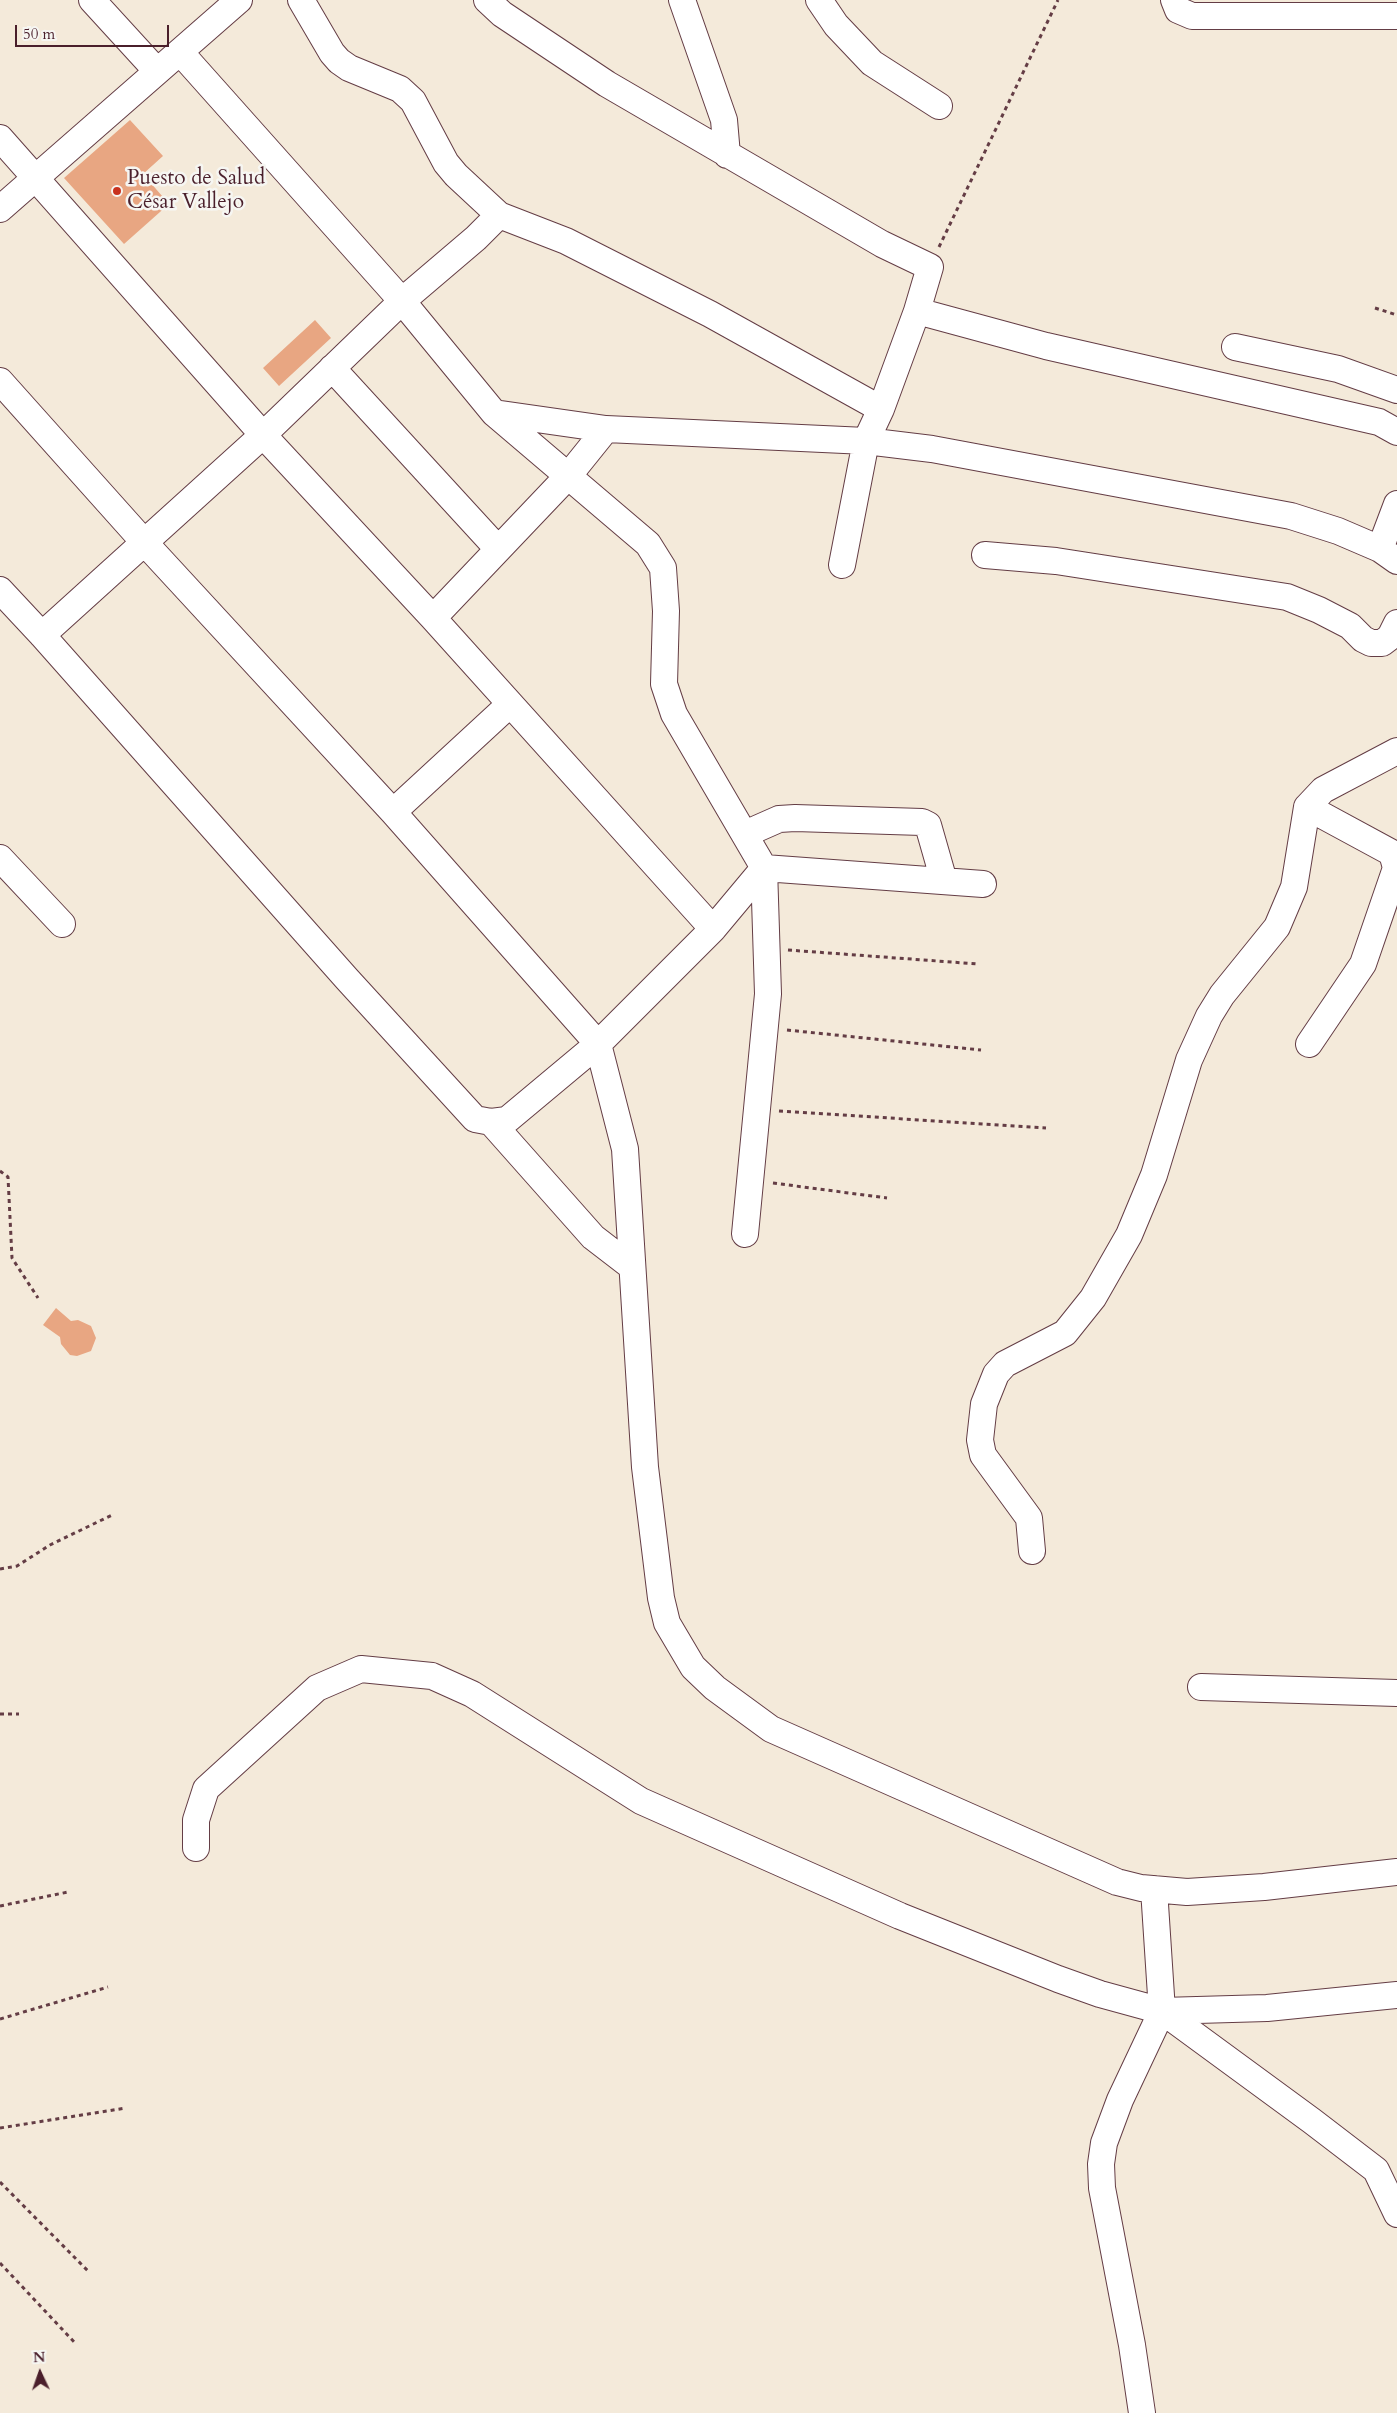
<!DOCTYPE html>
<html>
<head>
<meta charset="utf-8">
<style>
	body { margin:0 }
	#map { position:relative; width:1397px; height:2413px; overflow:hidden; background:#f4eada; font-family:Cardo,serif }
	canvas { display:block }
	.north { position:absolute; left:15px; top:2348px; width:50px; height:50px; -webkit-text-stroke:4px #f6f6f2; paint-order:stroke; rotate:357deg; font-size:14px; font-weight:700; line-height:20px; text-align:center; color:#4a1f2b }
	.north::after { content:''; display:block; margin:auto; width:18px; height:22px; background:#4a1f2b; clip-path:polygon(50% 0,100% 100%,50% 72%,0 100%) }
	.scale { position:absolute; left:15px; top:25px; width:154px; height:22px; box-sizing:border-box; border:2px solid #4a1f2b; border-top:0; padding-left:6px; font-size:15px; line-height:18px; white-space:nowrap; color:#4a1f2b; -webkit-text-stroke:4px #f6f6f2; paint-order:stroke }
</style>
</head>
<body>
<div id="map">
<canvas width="1397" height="2413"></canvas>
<div class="north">N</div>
<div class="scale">50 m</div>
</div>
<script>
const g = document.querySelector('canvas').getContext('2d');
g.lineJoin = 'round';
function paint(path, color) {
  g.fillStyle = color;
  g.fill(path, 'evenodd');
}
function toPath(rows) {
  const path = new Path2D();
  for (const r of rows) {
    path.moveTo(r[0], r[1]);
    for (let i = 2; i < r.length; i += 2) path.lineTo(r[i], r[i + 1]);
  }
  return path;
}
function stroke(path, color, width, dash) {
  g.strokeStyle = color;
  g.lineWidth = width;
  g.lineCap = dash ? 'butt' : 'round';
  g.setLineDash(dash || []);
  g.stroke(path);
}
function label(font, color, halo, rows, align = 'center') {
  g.font = font + ' Cardo,serif';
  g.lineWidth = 5;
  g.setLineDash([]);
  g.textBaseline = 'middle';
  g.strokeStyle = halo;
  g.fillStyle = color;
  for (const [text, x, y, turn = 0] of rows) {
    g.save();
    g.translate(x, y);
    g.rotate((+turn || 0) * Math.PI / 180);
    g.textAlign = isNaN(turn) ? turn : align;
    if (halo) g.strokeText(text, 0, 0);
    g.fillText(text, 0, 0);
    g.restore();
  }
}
const building = toPath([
	[130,120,163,156,143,174,169,204,124,244,64,178],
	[315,320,331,338,279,386,263,368],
	[56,1308,71,1321,78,1320,91,1326,96,1338,91,1351,77,1356,70,1355,61,1344,60,1337,43,1325]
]);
const path = toPath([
	[939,247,1058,0],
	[1375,308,1397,315],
	[788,950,978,964],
	[787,1030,981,1050],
	[779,1111,1046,1128],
	[0,1171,8,1177,12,1258,38,1298],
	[773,1183,887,1198],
	[0,1569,17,1566,50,1545,112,1515],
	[0,1714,19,1714],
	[0,1906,68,1892],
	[0,2019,108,1987],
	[0,2128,126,2108],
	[0,2182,89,2272],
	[0,2263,76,2344]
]);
const minor = toPath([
	[92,0,156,70],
	[301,0,332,53,339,61,349,68,400,89,413,101,446,163,456,175,499,215,566,241,710,314,881,409],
	[487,0,502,14,607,84,882,244,930,267,917,311,881,409,866,441,842,565],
	[682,0,724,120,727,155],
	[819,0,836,25,872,63,939,106],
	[1174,0,1178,10,1192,16,1397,16],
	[180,52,402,301,494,413,648,544,663,568,666,611,664,684,674,714,764,868,768,994,745,1234],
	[0,138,263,435,433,618,713,929],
	[0,209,239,0],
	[917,311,1046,346,1379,422,1397,432],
	[1235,347,1338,369,1397,390],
	[332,368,498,549],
	[0,381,144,542,393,812,598,1044,625,1149,645,1467,661,1598,667,1623,693,1667,715,1688,771,1729,1117,1882,1141,1888,1187,1892,1264,1887,1397,1872],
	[494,413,606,429],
	[1380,549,1397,504],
	[985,555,1056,561,1287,597,1319,610,1350,626,1363,639,1371,643,1382,643,1390,637,1397,623],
	[0,590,42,635,347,979,475,1119,491,1122,507,1120,598,1044,713,929,764,868,983,884],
	[433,618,569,475,606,429,866,441,932,449,1291,516,1338,531,1380,549,1397,561],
	[42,635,263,435,402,301,476,238,499,215],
	[1307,807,1392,853,1396,868,1363,964,1309,1044],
	[393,812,509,705],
	[745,834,779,819,795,818,922,822,928,825,944,881],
	[0,858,62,924],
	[491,1122,593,1237,632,1267],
	[1032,1551,1029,1518,983,1455,980,1440,984,1404,996,1374,1005,1364,1065,1333,1093,1298,1129,1235,1154,1175,1189,1060,1209,1016,1222,995,1277,927,1294,887,1307,807,1323,790,1397,751],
	[1201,1687,1397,1693],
	[196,1848,196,1820,206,1789,317,1688,361,1669,432,1676,472,1694,641,1801,900,1916,1058,1979,1100,1994,1162,2011,1267,2008,1397,1995],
	[1154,1889,1162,2011,1312,2121,1376,2170,1397,2214],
	[1142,2413,1132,2345,1102,2188,1101,2164,1104,2143,1120,2100,1162,2011]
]);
const markers = [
	[117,191,5,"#c8321e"]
];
const poiNames = [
	["Puesto de Salud",127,179],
	["César Vallejo",127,203]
];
paint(building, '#e8a682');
stroke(minor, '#643d45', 28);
stroke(path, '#643d45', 3, [4, 4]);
stroke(minor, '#fff', 26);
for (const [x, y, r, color] of markers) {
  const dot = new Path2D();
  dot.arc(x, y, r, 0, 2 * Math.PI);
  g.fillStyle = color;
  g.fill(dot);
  stroke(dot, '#f6f6f2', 2);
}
label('21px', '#4a1f2b', '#f6f6f2', poiNames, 'left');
</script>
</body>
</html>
